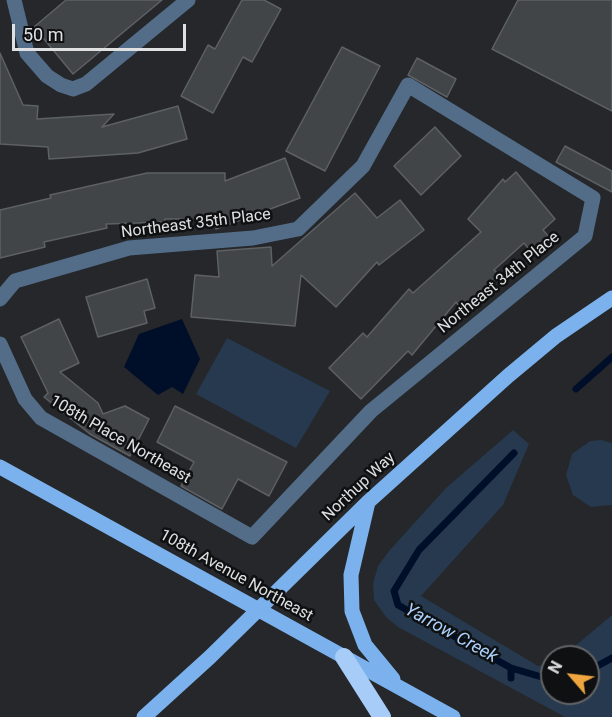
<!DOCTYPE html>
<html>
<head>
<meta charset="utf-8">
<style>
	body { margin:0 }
	#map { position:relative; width:612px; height:717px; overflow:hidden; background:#25272a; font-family:Roboto,sans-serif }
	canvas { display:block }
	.north { position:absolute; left:540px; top:645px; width:60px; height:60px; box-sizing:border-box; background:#0f1011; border:2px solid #626365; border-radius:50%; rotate:298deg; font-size:16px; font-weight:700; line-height:24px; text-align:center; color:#dee0e2 }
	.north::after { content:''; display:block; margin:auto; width:21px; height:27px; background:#f0a63f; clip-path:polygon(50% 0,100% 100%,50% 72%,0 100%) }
	.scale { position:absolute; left:12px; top:24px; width:174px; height:27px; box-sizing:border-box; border:3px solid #dee0e2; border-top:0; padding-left:8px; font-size:18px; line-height:21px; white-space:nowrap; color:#dee0e2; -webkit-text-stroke:4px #0f1011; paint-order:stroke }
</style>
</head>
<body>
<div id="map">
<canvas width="612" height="717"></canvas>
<div class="north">N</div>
<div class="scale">50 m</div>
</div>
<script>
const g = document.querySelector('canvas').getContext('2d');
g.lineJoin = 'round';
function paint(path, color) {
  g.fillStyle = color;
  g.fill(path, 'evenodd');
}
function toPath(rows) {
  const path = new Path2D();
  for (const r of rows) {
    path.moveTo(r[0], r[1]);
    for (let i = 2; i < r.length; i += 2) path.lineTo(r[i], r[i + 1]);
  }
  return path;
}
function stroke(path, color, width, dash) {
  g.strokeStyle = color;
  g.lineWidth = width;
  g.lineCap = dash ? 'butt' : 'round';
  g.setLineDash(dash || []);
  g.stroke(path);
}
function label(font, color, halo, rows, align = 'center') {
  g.font = font + ' Roboto,sans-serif';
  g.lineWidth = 5;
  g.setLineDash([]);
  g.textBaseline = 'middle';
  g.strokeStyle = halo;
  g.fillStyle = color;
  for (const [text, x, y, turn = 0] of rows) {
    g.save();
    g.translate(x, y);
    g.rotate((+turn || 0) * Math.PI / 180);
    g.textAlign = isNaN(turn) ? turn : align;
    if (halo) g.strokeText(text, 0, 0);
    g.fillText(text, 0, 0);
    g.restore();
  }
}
const green = toPath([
	[227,338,330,391,296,448,196,394],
	[513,430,529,444,503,505,421,596,538,666,552,664,552,693,588,693,588,657,562,657,612,615,612,717,565,717,398,627,386,617,374,600,373,584,378,566,389,551,446,488],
	[601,440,612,443,612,505,591,507,573,495,566,475,572,454,590,441]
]);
const water = toPath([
	[182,319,200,359,183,394,172,387,158,395,124,367,139,334]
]);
const stream = toPath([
	[576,389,612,357],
	[511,668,552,680],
	[588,671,612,658],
	[511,678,511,668,398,605,394,591,419,550,514,453]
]);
const building = toPath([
	[66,0,162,0,73,74,34,27,66,0],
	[242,0,264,0,281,9,252,62,243,57,213,113,181,96,208,45,215,49,242,0],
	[518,0,612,0,612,111,492,49,518,0],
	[342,47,380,66,325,171,286,151,342,47],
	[0,53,23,105,38,106,37,119,114,114,102,127,178,106,187,139,138,153,49,159,48,147,0,144,0,53],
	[417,58,456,79,447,97,408,75,417,58],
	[435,127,461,156,421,195,394,166,435,127],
	[565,146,612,171,612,192,556,162,565,146],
	[285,158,300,198,216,229,215,219,165,219,165,222,106,224,107,228,44,242,45,247,0,258,0,210,51,198,50,195,147,173,225,173,225,181,285,158],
	[516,172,555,219,543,230,550,238,533,254,524,243,494,270,500,276,462,310,456,302,412,355,408,351,361,399,329,368,363,333,367,337,409,289,413,293,481,232,468,219,503,179,505,182,516,172],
	[355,193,377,218,400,200,424,230,379,265,377,262,336,307,301,275,295,326,191,317,195,275,219,277,217,251,271,247,272,266,355,193],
	[147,279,155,308,144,311,147,323,98,337,86,297,147,279],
	[59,319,79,363,60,372,98,403,103,414,125,406,149,419,130,456,90,434,44,397,48,393,21,337,59,319],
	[175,406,287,462,269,496,238,479,222,509,181,486,194,462,157,442,175,406]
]);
const minor = toPath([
	[14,0,27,53,47,76,61,85,73,89,86,84,188,0],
	[0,299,15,281,129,248,253,238,298,229,363,166,408,85,593,198,585,236,371,411,252,537,41,418,25,399,0,344]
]);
const major = toPath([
	[0,467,453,717],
	[368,502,351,575,352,611,365,645,393,679],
	[144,717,210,657,368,502,508,376,556,336,612,298]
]);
const highway = toPath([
	[344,657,382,717]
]);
const streetNames = [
	["Northeast 35th Place",196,224,-7],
	["Northeast 34th Place",499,283,-39],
	["108th Place Northeast",120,440,30],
	["Northup Way",359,487,-43],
	["108th Avenue Northeast",236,576,29]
];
const waterNames = [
	["Yarrow Creek",451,634,29]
];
paint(green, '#26394e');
paint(water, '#000f29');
stroke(stream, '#000f29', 7);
paint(building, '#424548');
stroke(building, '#5d6064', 1.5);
stroke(minor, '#536d89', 15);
stroke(major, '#7bb2ed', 15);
stroke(highway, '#a6ccf7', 18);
label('16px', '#dee0e2', '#0f1011', streetNames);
label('italic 18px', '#abd2fe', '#0f1011', waterNames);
</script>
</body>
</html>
